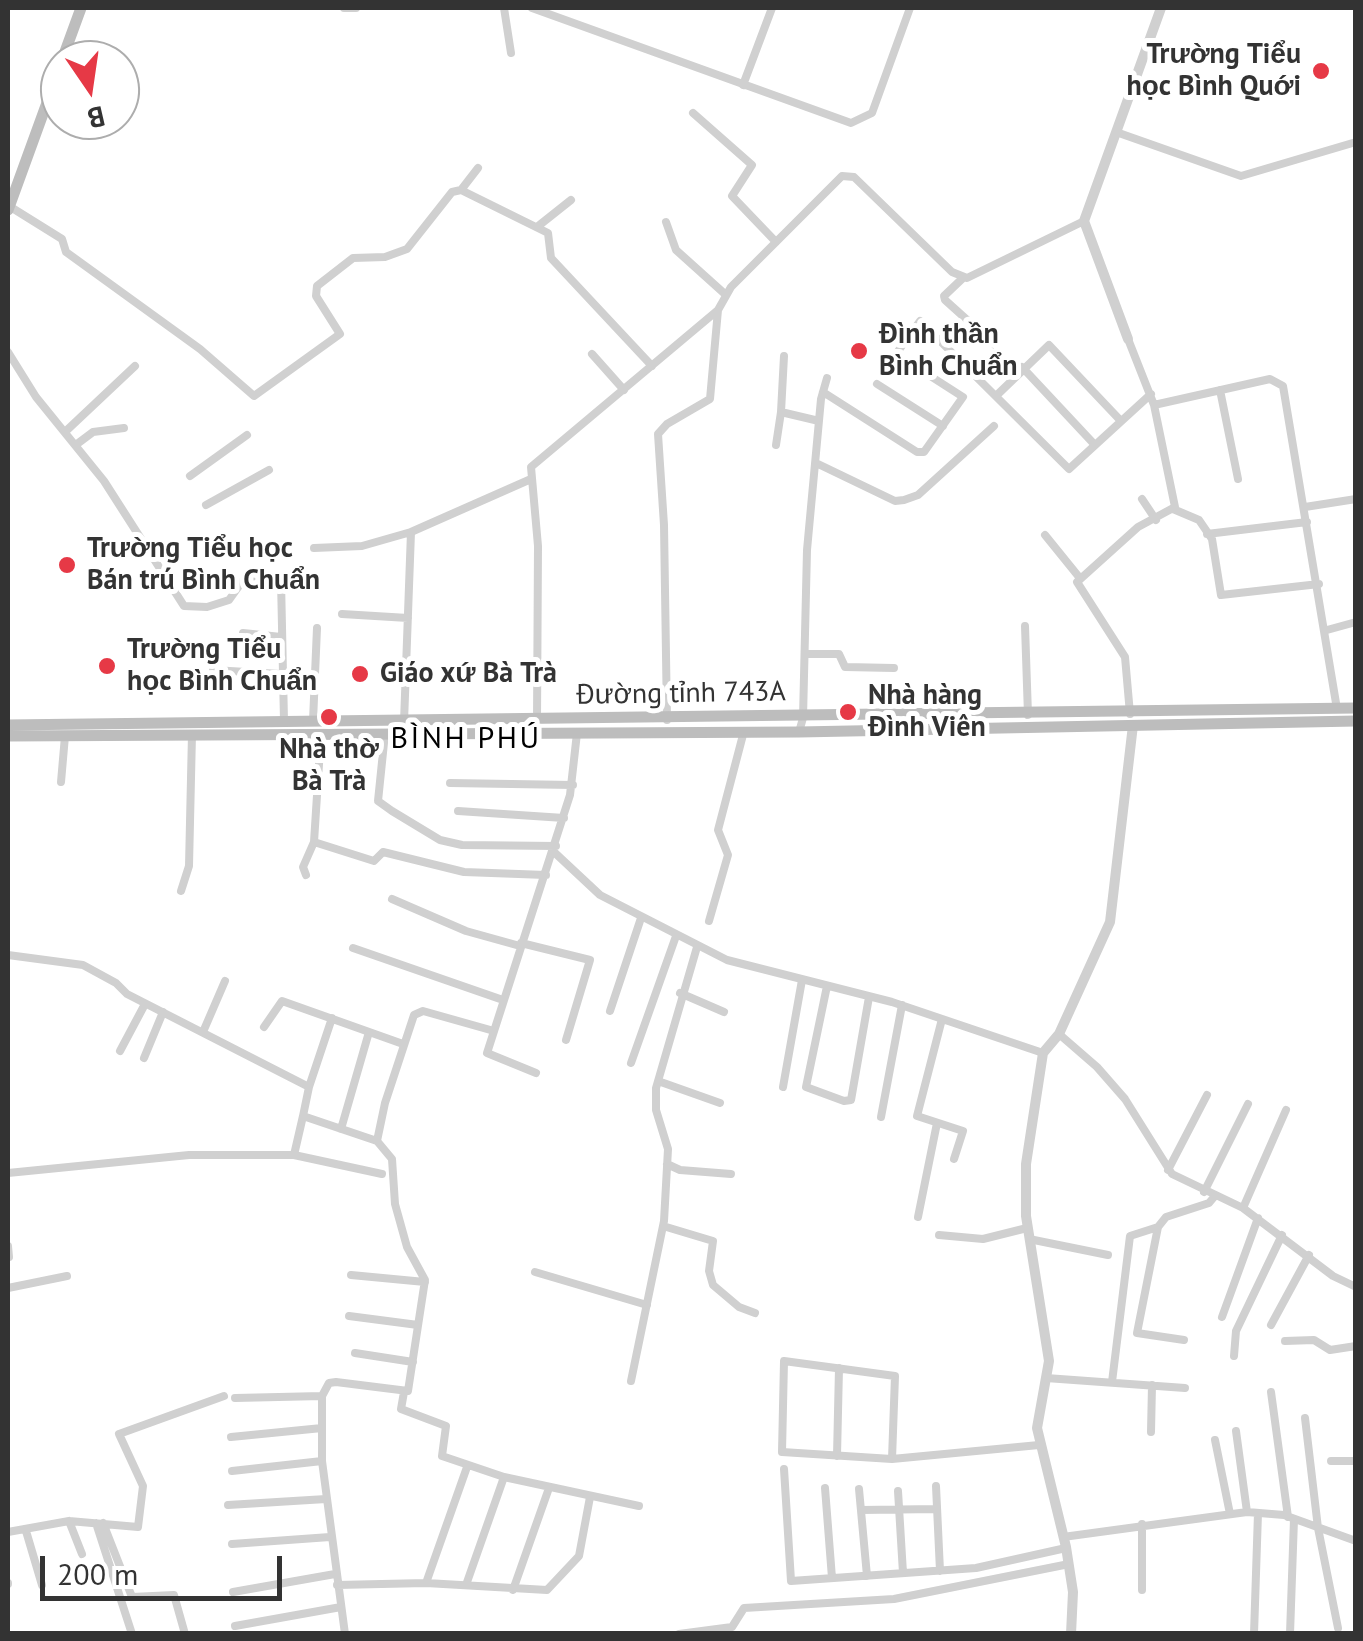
<!DOCTYPE html>
<html>
<head>
<meta charset="utf-8">
<style>
	body { margin:0 }
	#map { position:relative; width:1363px; height:1641px; overflow:hidden; background:#fff; font-family:"PT Sans",sans-serif }
	canvas { display:block }
	.frame { position:absolute; inset:0; border:10px solid #333; pointer-events:none }
	.north { position:absolute; left:40px; top:40px; width:100px; height:100px; box-sizing:border-box; background:#fff; border:2px solid #adadad; border-radius:50%; rotate:167deg; font-size:28px; font-weight:700; line-height:40px; text-align:center; color:#333 }
	.north::after { content:''; display:block; margin:auto; width:35px; height:45px; background:#e63946; clip-path:polygon(50% 0,100% 100%,50% 72%,0 100%) }
	.scale { position:absolute; left:40px; top:1556px; width:242px; height:45px; box-sizing:border-box; border:5px solid #333; border-top:0; padding-left:12px; font-size:30px; line-height:35px; white-space:nowrap; color:#333; -webkit-text-stroke:8px #fff; paint-order:stroke }
</style>
</head>
<body>
<div id="map">
<canvas width="1363" height="1641"></canvas>
<div class="frame"></div>
<div class="north">B</div>
<div class="scale">200 m</div>
</div>
<script>
const g = document.querySelector('canvas').getContext('2d');
g.lineJoin = 'round';
function toPath(rows) {
  const path = new Path2D();
  for (const r of rows) {
    path.moveTo(r[0], r[1]);
    for (let i = 2; i < r.length; i += 2) path.lineTo(r[i], r[i + 1]);
  }
  return path;
}
function stroke(path, color, width, dash) {
  g.strokeStyle = color;
  g.lineWidth = width;
  g.lineCap = dash ? 'butt' : 'round';
  g.setLineDash(dash || []);
  g.stroke(path);
}
function label(font, color, halo, rows, align = 'center') {
  g.font = font + ' "PT Sans",sans-serif';
  g.lineWidth = 10;
  g.setLineDash([]);
  g.textBaseline = 'middle';
  g.strokeStyle = halo;
  g.fillStyle = color;
  for (const [text, x, y, turn = 0] of rows) {
    g.save();
    g.translate(x, y);
    g.rotate((+turn || 0) * Math.PI / 180);
    g.textAlign = isNaN(turn) ? turn : align;
    if (halo) g.strokeText(text, 0, 0);
    g.fillText(text, 0, 0);
    g.restore();
  }
}
const minor = toPath([
	[344,8,356,8],
	[504,8,511,53],
	[532,8,851,123,872,113,910,8],
	[743,85,772,8],
	[693,113,752,165,732,196,776,242],
	[1116,132,1241,176,1356,142],
	[461,190,478,168],
	[9,206,62,239,66,252,200,349,254,396,340,334,316,296,317,286,353,258,385,257,407,249,452,192,461,190,548,233,551,258,652,366],
	[666,222,676,250,726,295],
	[537,227,571,200],
	[964,277,944,296,945,300,995,345],
	[1128,339,1154,405,1175,507,1138,527,1077,582,1125,657,1130,714],
	[8,352,36,397,104,481,184,606,207,607,229,600,244,579,281,580,284,721],
	[592,354,624,390],
	[1022,367,1094,444],
	[877,384,943,426],
	[1220,390,1238,479],
	[823,392,917,452,924,452,963,397,896,354,920,321,1069,469,1151,394],
	[997,395,1049,345,1120,420],
	[1154,405,1270,379,1283,386,1337,709],
	[781,412,784,356],
	[66,431,135,366],
	[77,444,93,432,124,428],
	[776,445,781,412,819,421],
	[816,463,895,501,904,500,918,495,994,426],
	[190,476,247,435],
	[1142,499,1156,520],
	[206,505,269,470],
	[1305,507,1356,499],
	[1173,509,1199,520,1212,539,1221,595,1319,584],
	[1207,534,1307,522],
	[1045,535,1079,577],
	[314,548,362,546,411,532],
	[342,614,408,618],
	[1025,626,1028,715],
	[1327,630,1356,622],
	[243,633,281,637],
	[805,654,839,654,845,667,894,668],
	[213,670,280,674],
	[667,720,664,525,658,434,667,424,710,399,718,310,731,287,842,176,854,177,952,272,967,278,1084,221],
	[313,721,317,628],
	[537,721,538,546,531,467,718,310],
	[404,722,411,532,531,479],
	[799,732,803,718,807,550,821,399,827,378],
	[321,733,314,842,374,861,383,852,464,872,546,875],
	[385,733,378,801,392,811,440,840,462,845,556,846],
	[61,782,65,736],
	[450,783,573,785],
	[458,811,564,818],
	[554,852,600,895,727,960,892,1002,1043,1053],
	[306,875,303,867,314,842],
	[181,891,189,866,192,734],
	[392,899,466,931,520,946],
	[709,921,728,855,718,830,744,731],
	[521,943,590,960,566,1040],
	[353,948,503,1000],
	[8,955,83,965,116,983,127,994,309,1087,303,1116,377,1141],
	[827,986,806,1087,844,1101,851,1100,869,997],
	[680,993,724,1012],
	[610,1011,641,918],
	[942,1019,917,1116,963,1131,954,1159],
	[264,1027,282,1001,403,1044],
	[203,1032,225,981],
	[1059,1034,1097,1067,1125,1099,1172,1174,1243,1208,1333,1276,1356,1287],
	[120,1051,145,1004],
	[144,1058,163,1012],
	[631,1063,676,936],
	[536,1073,487,1053,570,795,577,733],
	[658,1081,720,1103],
	[309,1087,332,1018],
	[783,1087,802,980],
	[881,1117,902,1005],
	[341,1129,369,1032],
	[294,1155,382,1174],
	[667,1164,680,1170,731,1174],
	[1168,1170,1207,1095],
	[8,1173,189,1155,294,1155,303,1116],
	[1204,1192,1248,1104],
	[1243,1208,1286,1110],
	[918,1217,937,1123],
	[663,1226,713,1241,709,1271,713,1285,739,1307,755,1313],
	[939,1235,983,1239,1027,1228],
	[1029,1239,1108,1255],
	[8,1246,9,1257],
	[535,1272,647,1305],
	[351,1275,425,1282],
	[8,1288,67,1276],
	[349,1316,418,1325],
	[1222,1317,1258,1218],
	[1271,1325,1309,1255],
	[1184,1340,1137,1333,1158,1227,1166,1217,1209,1203,1214,1197],
	[1285,1341,1314,1340,1330,1350,1356,1346],
	[355,1353,413,1362],
	[1234,1356,1236,1331,1282,1235],
	[1046,1378,1185,1388],
	[631,1381,664,1221,668,1149,656,1110,656,1088,697,947],
	[1112,1382,1130,1236,1158,1227],
	[404,1392,401,1409,446,1426,442,1456,504,1477,466,1585],
	[1271,1392,1288,1517],
	[235,1398,322,1396],
	[1305,1418,1318,1528,1338,1628],
	[1236,1431,1247,1512],
	[1151,1432,1152,1385],
	[231,1437,322,1428],
	[1215,1440,1230,1514],
	[837,1456,839,1368],
	[892,1459,895,1376,784,1361,782,1452,892,1459,1039,1445],
	[1331,1461,1356,1461],
	[784,1469,791,1581,976,1568,1066,1548],
	[232,1471,322,1461],
	[504,1477,639,1506],
	[936,1486,940,1571],
	[825,1488,832,1578],
	[859,1489,867,1576],
	[898,1491,903,1573],
	[228,1505,326,1499],
	[861,1510,937,1509],
	[69,1521,82,1554],
	[96,1523,132,1634],
	[103,1523,132,1597,174,1595,185,1634],
	[1142,1524,1142,1590],
	[26,1531,42,1585],
	[8,1532,69,1521,138,1527,143,1486,119,1434,224,1396],
	[1063,1537,1247,1512,1284,1515,1356,1541],
	[232,1544,330,1537],
	[8,1583,8,1584],
	[426,1583,467,1467],
	[337,1585,426,1583,547,1590,579,1556,590,1497],
	[513,1590,549,1488],
	[233,1592,335,1574],
	[235,1626,341,1607],
	[345,1634,322,1461,322,1396,329,1383,336,1382,408,1391,425,1280,407,1247,395,1204,392,1159,377,1141,385,1103,414,1015,423,1011,494,1031],
	[679,1634,732,1627,744,1608,894,1599,1069,1564],
	[1254,1634,1258,1513],
	[1290,1634,1294,1519]
]);
const tertiary = toPath([
	[1128,339,1084,221,1161,8],
	[1071,1634,1073,1592,1066,1547,1037,1428,1049,1361,1026,1216,1026,1164,1043,1053,1059,1034,1110,922,1133,725]
]);
const secondary = toPath([
	[62,60,81,8],
	[8,210,60,67],
	[8,725,1356,708],
	[8,736,799,732,1356,721]
]);
const markers = [
	[1321,71,10,"#e63946"],
	[859,351,10,"#e63946"],
	[67,565,10,"#e63946"],
	[107,666,10,"#e63946"],
	[360,674,10,"#e63946"],
	[848,712,10,"#e63946"],
	[329,717,10,"#e63946"]
];
const poiNames = [
	["Trường Tiểu",1301,55,"right"],
	["học Bình Quới",1301,87,"right"],
	["Đình thần",879,335],
	["Bình Chuẩn",879,367],
	["Trường Tiểu học",87,549],
	["Bán trú Bình Chuẩn",87,581],
	["Trường Tiểu",127,650],
	["học Bình Chuẩn",127,682],
	["Giáo xứ Bà Trà",380,674],
	["Nhà hàng",868,696],
	["Đình Viên",868,728],
	["Nhà thờ",329,750,"center"],
	["Bà Trà",329,782,"center"]
];
const streetNames = [
	["Đường tỉnh 743A",681,694,-1]
];
const neighbourhoodNames = [
	["BÌNH PHÚ",466,739]
];
stroke(minor, '#d0d0d0', 8);
stroke(tertiary, '#d0d0d0', 10);
stroke(secondary, '#bdbdbd', 11);
for (const [x, y, r, color] of markers) {
  const dot = new Path2D();
  dot.arc(x, y, r, 0, 2 * Math.PI);
  g.fillStyle = color;
  g.fill(dot);
  stroke(dot, '#fff', 4);
}
label('bold 28px', '#333', '#fff', poiNames, 'left');
label('28px', '#333', '#fff', streetNames);
g.letterSpacing = '2.5px';
label('30px', '#000', '#fff', neighbourhoodNames);
g.letterSpacing = '0px';
</script>
</body>
</html>
